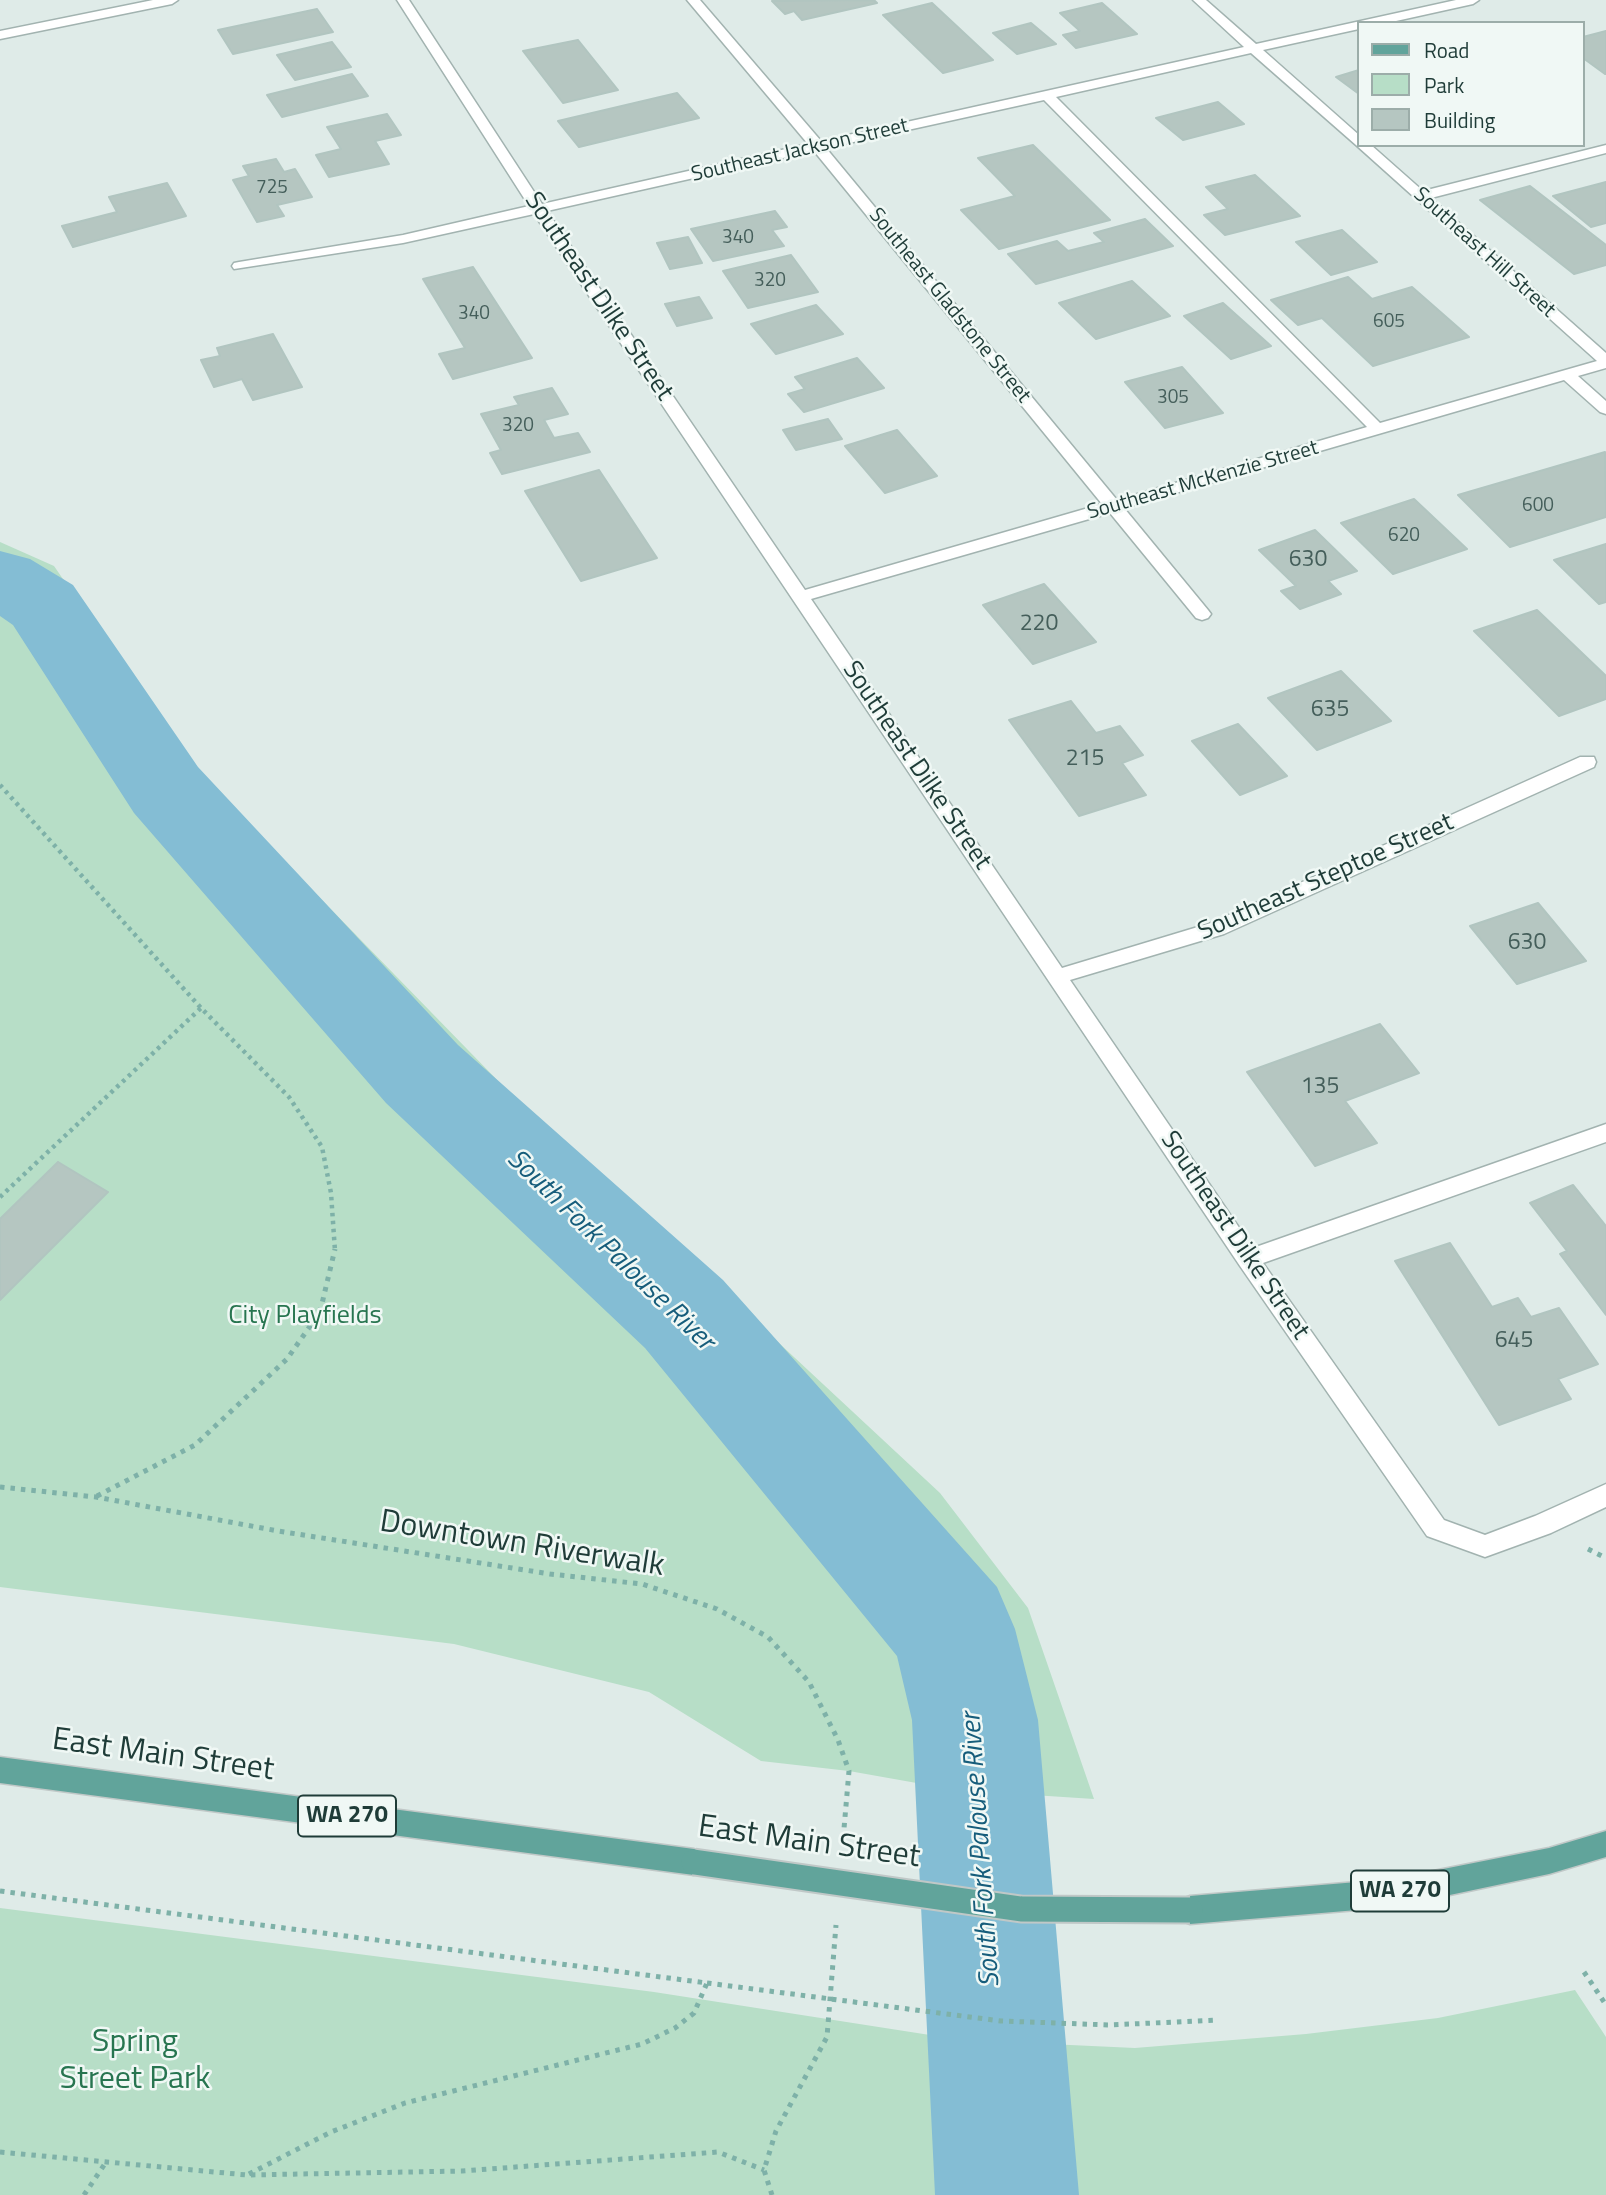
<!DOCTYPE html>
<html>
<head>
<meta charset="utf-8">
<style>
	body { margin:0 }
	#map { position:relative; width:1606px; height:2195px; overflow:hidden; background:#dfebe8; font-family:"Titillium Web",sans-serif }
	canvas { display:block }
	.legend { position:absolute; left:1357px; top:21px; width:228px; height:126px; box-sizing:border-box; background:#f0f8f5; border:2px solid #9cada9; margin:0; padding:9px 12px; list-style:none; font-size:21px; color:#1f3c38 }
	.legend li { display:flex; align-items:center; gap:14px; height:35px }
	.legend b { width:35px; border:2px solid #9cada9 }
</style>
</head>
<body>
<div id="map">
<canvas width="1606" height="2195"></canvas>
<ul class="legend">
<li><b style="height:9px;background:#61a49b"></b>Road</li>
<li><b style="height:19px;background:#b7dec7"></b>Park</li>
<li><b style="height:19px;background:#b5c6c1"></b>Building</li>
</ul>
</div>
<script>
const g = document.querySelector('canvas').getContext('2d');
g.lineJoin = 'round';
function paint(path, color) {
  g.fillStyle = color;
  g.fill(path, 'evenodd');
}
function toPath(rows) {
  const path = new Path2D();
  for (const r of rows) {
    path.moveTo(r[0], r[1]);
    for (let i = 2; i < r.length; i += 2) path.lineTo(r[i], r[i + 1]);
  }
  return path;
}
function stroke(path, color, width, dash) {
  g.strokeStyle = color;
  g.lineWidth = width;
  g.lineCap = dash ? 'butt' : 'round';
  g.setLineDash(dash || []);
  g.stroke(path);
}
function label(font, color, halo, rows, align = 'center') {
  g.font = font + ' "Titillium Web",sans-serif';
  g.lineWidth = 5;
  g.setLineDash([]);
  g.textBaseline = 'middle';
  g.strokeStyle = halo;
  g.fillStyle = color;
  for (const [text, x, y, turn = 0] of rows) {
    g.save();
    g.translate(x, y);
    g.rotate((+turn || 0) * Math.PI / 180);
    g.textAlign = isNaN(turn) ? turn : align;
    if (halo) g.strokeText(text, 0, 0);
    g.fillText(text, 0, 0);
    g.restore();
  }
}
const green = toPath([
	[0,542,54,566,181,750,246,822,504,1087,940,1493,1028,1608,1094,1799,956,1790,849,1771,761,1761,649,1692,454,1644,0,1587],
	[0,1908,654,1992,962,2040,1135,2048,1306,2034,1438,2018,1575,1990,1606,2037,1606,2195,0,2195]
]);
const river = toPath([
	[0,551,30,559,73,585,198,767,458,1045,723,1280,997,1587,1015,1629,1038,1720,1079,2195,935,2195,912,1720,897,1656,645,1348,386,1103,134,813,13,625,0,616,0,551]
]);
const building = toPath([
	[874,0,877,3,802,20,794,11,785,14,772,1,874,0],
	[932,3,993,60,943,73,883,15,932,3],
	[1102,3,1137,34,1076,48,1063,35,1080,31,1060,13,1102,3],
	[317,9,333,32,233,54,218,30,317,9],
	[1031,23,1056,44,1017,54,993,33,1031,23],
	[1606,31,1606,74,1605,74,1583,58,1583,37,1606,31],
	[578,40,618,90,563,103,523,51,578,40],
	[332,42,351,67,295,80,277,55,332,42],
	[1359,70,1359,94,1336,77,1359,70],
	[352,74,368,96,282,117,267,95,352,74],
	[677,93,699,118,579,147,558,121,677,93],
	[1218,102,1244,124,1183,140,1156,118,1218,102],
	[387,114,401,135,375,141,389,164,329,177,316,155,341,149,327,127,387,114],
	[1033,145,1110,220,999,249,961,210,1015,196,978,158,1033,145],
	[276,159,284,172,295,169,312,197,277,205,284,216,257,222,233,180,249,176,243,166,276,159],
	[1255,175,1300,216,1225,235,1204,215,1228,209,1206,187,1255,175],
	[1606,182,1606,223,1591,227,1553,196,1606,182],
	[167,183,186,216,73,247,62,226,117,212,109,197,167,183],
	[1530,186,1606,245,1606,265,1574,274,1480,200,1530,186],
	[775,211,787,227,772,230,784,246,713,261,691,229,775,211],
	[1145,219,1173,246,1036,284,1008,254,1057,241,1068,251,1104,242,1094,233,1145,219],
	[1342,230,1377,262,1331,275,1296,242,1342,230],
	[688,237,702,263,670,269,657,243,688,237],
	[791,255,818,292,748,308,723,271,791,255],
	[473,267,532,358,453,379,439,354,465,348,423,279,473,267],
	[1348,277,1372,299,1412,287,1469,337,1373,366,1322,318,1298,325,1271,300,1348,277],
	[1132,281,1170,316,1096,339,1059,303,1132,281],
	[699,297,712,318,677,326,665,304,699,297],
	[1223,303,1271,346,1231,359,1184,316,1223,303],
	[816,305,843,334,776,354,751,324,816,305],
	[273,334,302,387,253,400,242,379,214,387,201,360,220,356,217,348,273,334],
	[857,358,884,388,804,412,788,394,805,389,795,377,857,358],
	[1182,367,1223,413,1165,428,1125,382,1182,367],
	[552,388,568,414,544,420,554,438,578,433,590,452,502,474,490,453,501,450,481,414,519,405,514,397,552,388],
	[828,419,842,439,796,450,783,430,828,419],
	[897,430,937,476,885,493,845,446,897,430],
	[1605,452,1606,517,1510,547,1458,495,1605,452],
	[599,470,657,558,581,581,525,491,599,470],
	[1414,499,1467,549,1393,574,1341,523,1414,499],
	[1315,530,1357,571,1328,581,1341,594,1300,609,1281,591,1296,586,1259,550,1315,530],
	[1606,544,1606,602,1599,604,1554,560,1606,544],
	[1044,584,1096,642,1033,664,983,605,1044,584],
	[1537,610,1606,676,1606,699,1559,716,1474,631,1537,610],
	[1341,671,1391,721,1317,750,1268,698,1341,671],
	[1071,701,1096,733,1120,726,1143,755,1122,763,1146,795,1079,816,1009,720,1071,701],
	[1238,724,1287,776,1240,795,1192,741,1238,724],
	[1538,903,1586,961,1517,984,1470,926,1538,903],
	[1380,1024,1419,1073,1345,1101,1377,1143,1315,1166,1247,1072,1380,1024],
	[58,1162,108,1192,0,1300,0,1219,58,1162],
	[1573,1185,1606,1226,1606,1315,1560,1254,1567,1251,1530,1203,1573,1185],
	[1450,1243,1492,1307,1518,1298,1531,1317,1559,1308,1598,1364,1558,1379,1571,1399,1499,1425,1395,1261,1450,1243]
]);
const pathFar1 = toPath([
	[0,785,201,1008,289,1097,322,1147,331,1193,335,1251],
	[0,1197,201,1008]
]);
const path = toPath([
	[0,1487,96,1497,278,1531,550,1574,642,1584,717,1609,768,1637,809,1682,838,1740,849,1771,843,1840],
	[97,1496,195,1445,287,1359,320,1312,335,1249],
	[1588,1549,1606,1558],
	[0,1891,707,1983,694,2013,675,2028,642,2044,405,2103,331,2132,247,2175],
	[1584,1972,1606,2005],
	[0,2152,247,2175,462,2171,718,2152,764,2170],
	[84,2195,106,2162],
	[772,2195,764,2170,776,2131,827,2037,836,1925]
]);
const minor = toPath([
	[153,0,178,0,172,4,0,39,0,31,153,0],
	[397,0,409,0,542,204,808,144,687,0,700,0,821,141,1244,47,1193,0,1206,0,1256,44,1456,0,1479,0,1473,4,1387,23,1359,23,1359,29,1263,50,1359,135,1359,145,1371,145,1423,191,1606,145,1606,153,1431,198,1606,353,1606,368,1578,376,1606,401,1606,414,1600,412,1564,380,1124,508,1208,610,1211,614,1208,618,1202,620,1196,618,1110,513,811,599,1062,968,1211,923,1580,757,1594,757,1596,762,1594,767,1224,934,1070,980,1253,1248,1606,1124,1606,1142,1263,1263,1444,1520,1485,1535,1535,1516,1606,1484,1606,1507,1551,1533,1485,1557,1427,1536,1240,1266,534,214,403,243,234,269,232,266,234,263,239,262,403,235,529,206,397,0],
	[1251,53,1356,145,1597,361,1380,423,1056,97,1251,53],
	[1044,100,1367,427,1117,500,826,148,1044,100],
	[814,151,1102,504,805,590,547,211,814,151]
]);
const major = toPath([
	[0,1757,694,1849,703,1853,707,1862,703,1871,694,1875,0,1783,0,1757],
	[1606,1831,1606,1857,1549,1874,1393,1907,1190,1924,1180,1920,1176,1910,1180,1900,1190,1896,1393,1879,1549,1848,1606,1831]
]);
const pathBridge = toPath([
	[707,1983,1001,2021,1110,2025,1218,2020]
]);
const majorBridge = toPath([
	[694,1862,1021,1909,1190,1910]
]);
const farNumbernames = [
	["725",272,188],
	["340",738,238],
	["320",770,281],
	["340",474,314],
	["605",1389,322],
	["305",1173,398],
	["320",518,426],
	["600",1538,506],
	["620",1404,536]
];
const farStreetnames = [
	["Southeast Jackson Street",800,151,-13],
	["Southeast Hill Street",1484,253,42],
	["Southeast Gladstone Street",949,306,51],
	["Southeast McKenzie Street",1203,481,-16]
];
const numberNames = [
	["630",1308,560],
	["220",1039,624],
	["635",1330,710],
	["215",1085,759],
	["630",1527,943],
	["135",1320,1087],
	["645",1514,1341]
];
const shields = [
	[347,1816,98],
	[1400,1891,98]
];
const shieldNames = [
	["WA 270",347,1816],
	["WA 270",1400,1891]
];
const streetNames = [
	["Southeast Dilke Street",598,297,56],
	["Southeast Dilke Street",916,766,56],
	["Southeast Steptoe Street",1326,878,-24],
	["Southeast Dilke Street",1234,1236,56]
];
const parkNames = [
	["City Playfields",305,1317]
];
const waterNames = [
	["South Fork Palouse River",610,1251,44],
	["South Fork Palouse River",982,1850,-94]
];
const nearStreetnames = [
	["Downtown Riverwalk",522,1545,9],
	["East Main Street",163,1756,8],
	["East Main Street",809,1843,8]
];
const nearParknames = [
	["Spring",135,2043],
	["Street Park",135,2080]
];
paint(green, '#b7dec7');
paint(river, '#84bdd4');
paint(building, '#b5c6c1');
stroke(building, '#b1c5c0', 2);
stroke(minor, '#a2b3b0', 3);
stroke(major, '#c0c8c7', 3);
stroke(pathFar1, '#7eb1a8', 4.5, [3.5, 4.5]);
stroke(path, '#7eb1a8', 5, [4.5, 6]);
paint(minor, '#fff');
paint(major, '#61a49b');
stroke(majorBridge, '#c0c8c7', 29, []);
stroke(pathBridge, '#7eb1a8', 5, [4.5, 6]);
stroke(majorBridge, '#61a49b', 25);
label('19px', '#445e5a', null, farNumbernames);
label('21px', '#1f3c38', '#f0f8f5', farStreetnames);
label('23px', '#445e5a', null, numberNames);
for (const [x, y, w] of shields) {
  const box = new Path2D();
  box.roundRect(x - w / 2, y - 20.5, w, 41, 5);
  g.fillStyle = '#f0f8f5';
  g.fill(box);
  stroke(box, '#1f3c38', 2);
}
label('bold 24px', '#1f3c38', null, shieldNames);
label('26px', '#1f3c38', '#f0f8f5', streetNames);
label('26px', '#277550', '#f0f8f5', parkNames);
label('italic 28px', '#165d7b', '#f0f8f5', waterNames);
label('32px', '#1f3c38', '#f0f8f5', nearStreetnames);
label('32px', '#277550', '#f0f8f5', nearParknames);
</script>
</body>
</html>
